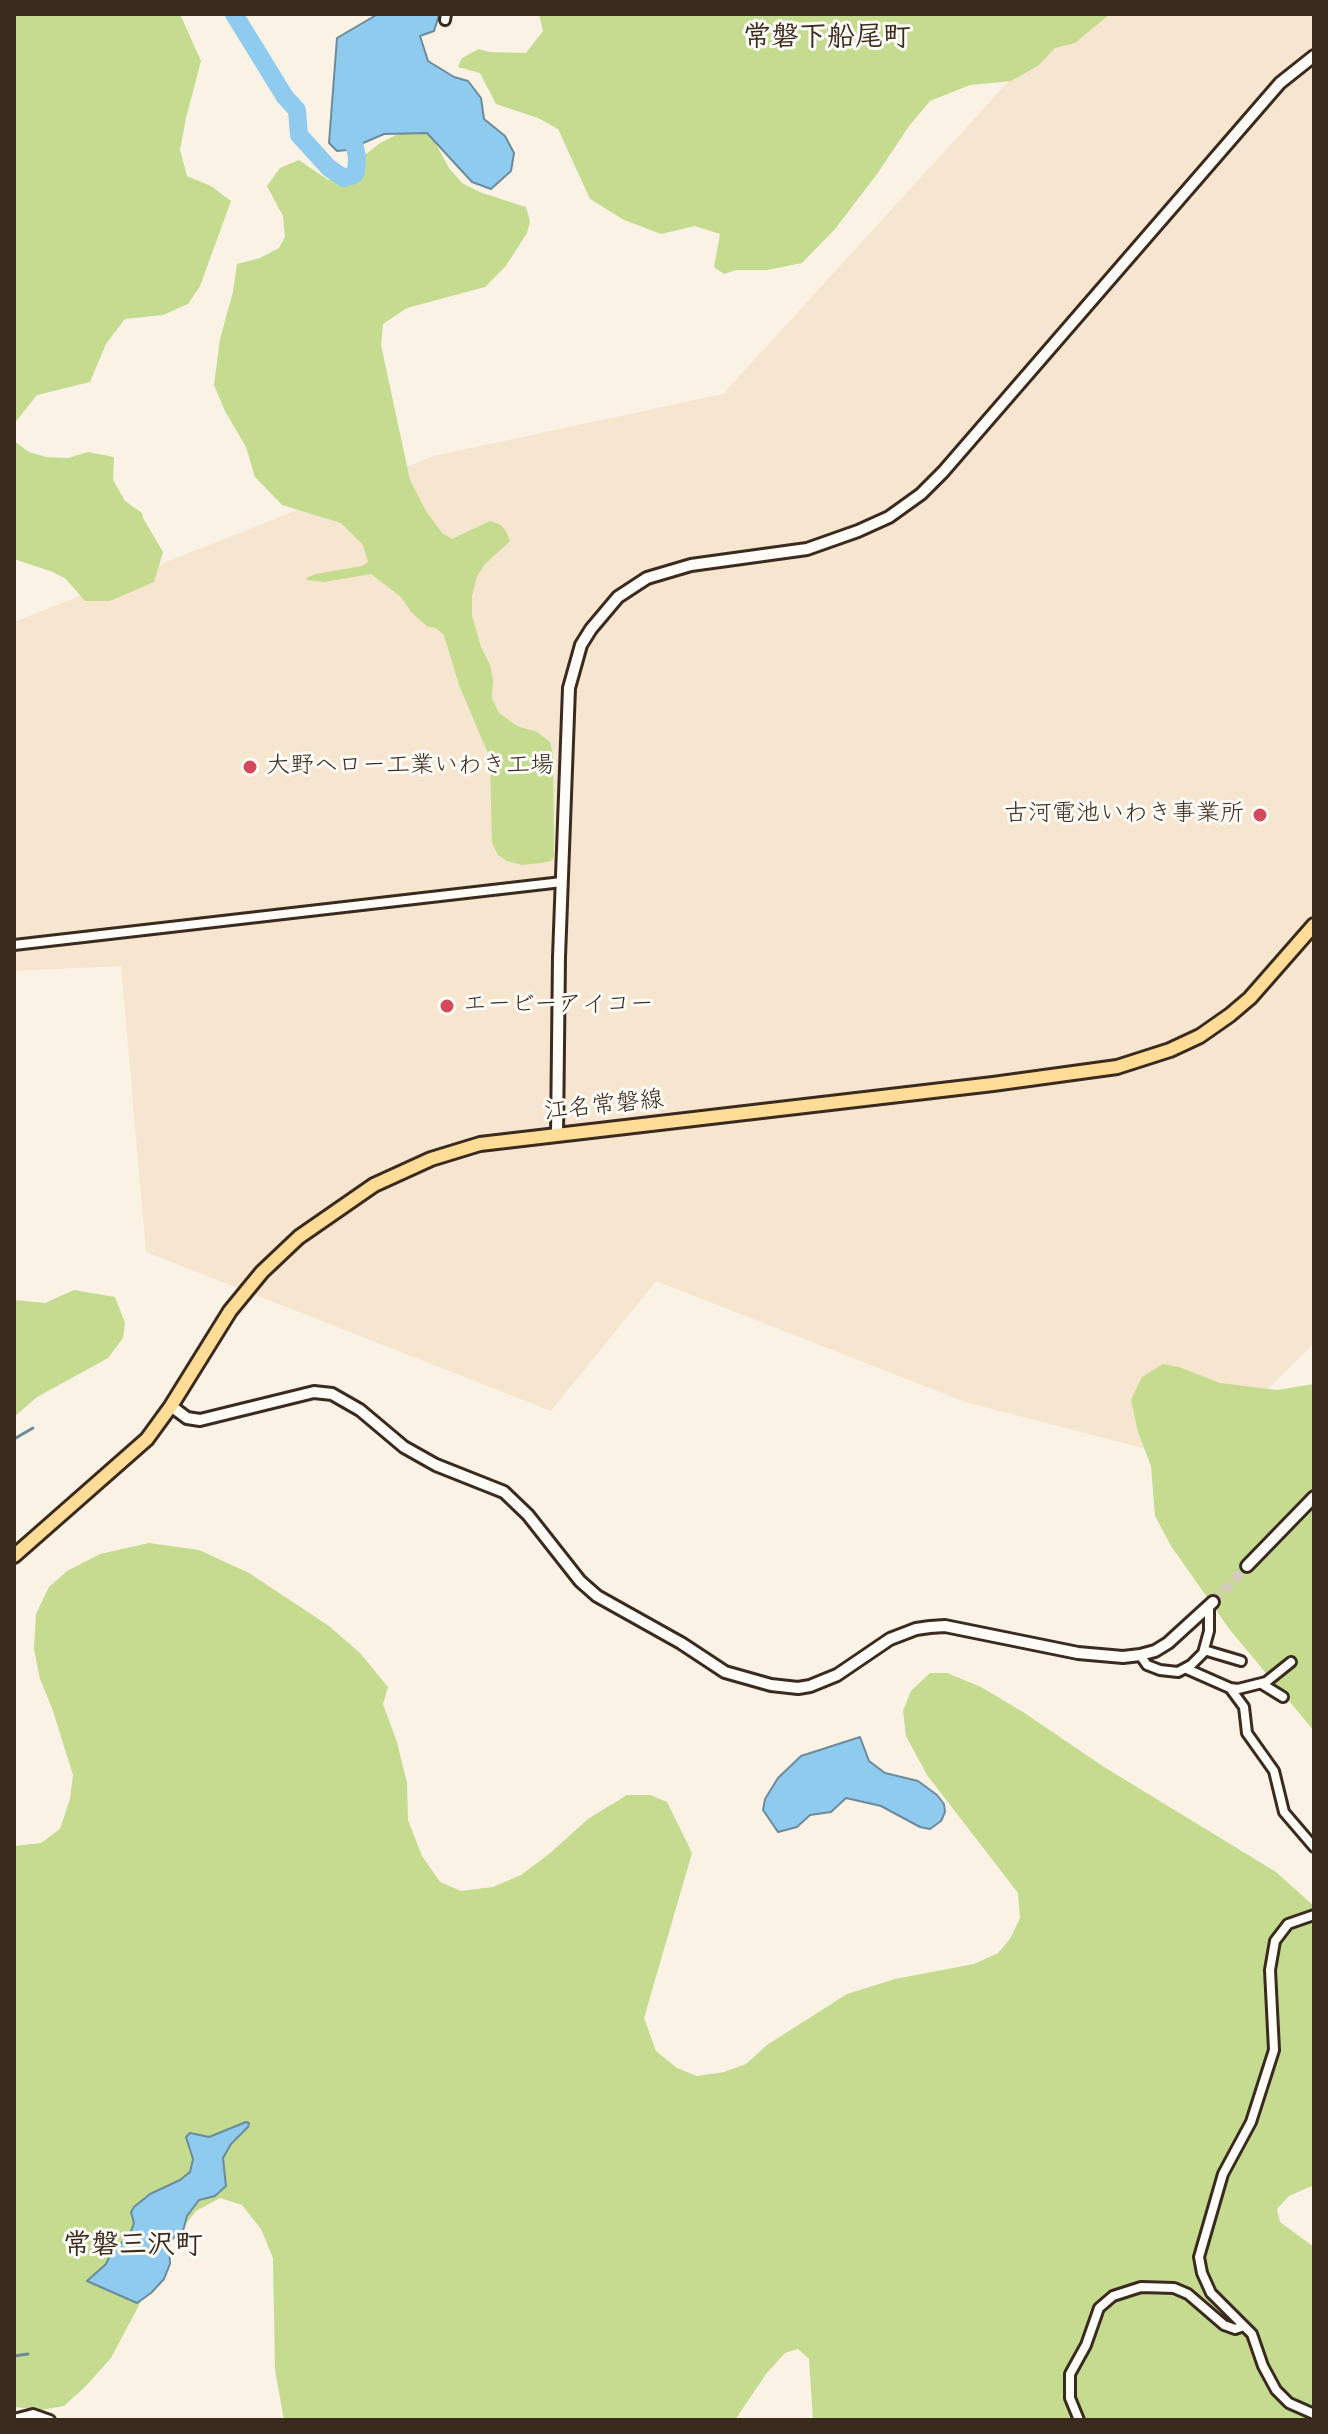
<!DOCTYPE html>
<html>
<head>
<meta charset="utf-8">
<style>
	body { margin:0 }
	#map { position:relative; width:1328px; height:2434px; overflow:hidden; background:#faf2e5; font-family:"Architects Daughter",sans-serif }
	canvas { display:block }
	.frame { position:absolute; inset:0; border:16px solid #3b2a1e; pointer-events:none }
</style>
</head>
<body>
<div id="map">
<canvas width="1328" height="2434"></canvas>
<div class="frame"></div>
</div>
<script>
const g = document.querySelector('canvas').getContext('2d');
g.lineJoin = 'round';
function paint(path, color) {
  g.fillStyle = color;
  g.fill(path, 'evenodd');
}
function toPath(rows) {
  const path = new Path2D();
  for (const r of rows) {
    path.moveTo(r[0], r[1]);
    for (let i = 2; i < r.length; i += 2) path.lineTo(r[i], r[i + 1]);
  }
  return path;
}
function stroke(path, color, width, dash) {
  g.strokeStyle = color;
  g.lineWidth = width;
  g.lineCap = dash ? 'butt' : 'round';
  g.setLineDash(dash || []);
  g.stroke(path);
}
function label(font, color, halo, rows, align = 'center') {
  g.font = font + ' "Architects Daughter","Klee One",sans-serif';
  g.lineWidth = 6;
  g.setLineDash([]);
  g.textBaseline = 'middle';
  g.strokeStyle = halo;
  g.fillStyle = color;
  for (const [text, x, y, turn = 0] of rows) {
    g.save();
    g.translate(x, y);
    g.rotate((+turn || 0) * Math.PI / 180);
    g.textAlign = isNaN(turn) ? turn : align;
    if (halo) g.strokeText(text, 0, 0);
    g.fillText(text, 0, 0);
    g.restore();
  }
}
const built = toPath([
	[1070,14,1314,14,1314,1344,1193,1461,965,1402,656,1281,551,1411,146,1252,121,966,14,971,14,622,434,456,723,394]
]);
const green = toPath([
	[14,14,180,14,201,61,186,118,180,150,187,176,211,186,231,201,200,286,188,304,163,315,125,319,106,344,90,382,37,395,14,424],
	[539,14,1110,14,1075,43,1055,48,1039,65,1011,81,970,85,930,101,909,126,877,174,835,229,802,263,767,270,736,270,724,274,714,267,720,234,695,226,661,234,624,220,590,199,558,129,538,118,496,104,480,73,458,67,462,58,479,49,489,52,526,53,543,31],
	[406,130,419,131,432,137,449,168,462,183,482,193,526,207,530,221,527,233,505,267,485,287,407,308,383,324,381,345,410,480,426,511,442,533,452,539,490,521,501,525,507,533,510,541,485,564,477,576,472,596,472,616,481,647,490,665,493,680,492,698,499,713,517,726,537,732,550,742,553,754,554,857,551,861,541,863,522,865,507,861,498,855,492,843,490,758,459,685,444,635,436,628,427,626,412,613,401,597,371,574,324,582,307,580,306,578,316,574,362,566,368,562,363,545,341,523,282,505,255,477,246,447,225,411,214,385,220,339,233,292,237,264,260,258,279,248,285,237,283,216,267,186,280,168,299,160,328,180,350,175,365,155,380,143],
	[14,441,29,452,46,457,68,458,88,452,114,457,113,480,125,501,142,513,143,518,163,552,154,582,110,601,85,601,66,579,53,572,14,559],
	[74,1290,115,1297,125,1323,123,1338,108,1358,37,1397,14,1417,14,1300,45,1303],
	[1163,1364,1179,1367,1220,1383,1277,1390,1314,1384,1314,1731,1230,1630,1171,1546,1155,1516,1151,1466,1138,1432,1131,1400,1142,1377],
	[149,1543,199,1550,249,1573,329,1626,360,1653,388,1687,383,1704,397,1742,407,1783,408,1820,422,1856,440,1882,461,1891,493,1887,521,1875,549,1854,588,1819,627,1795,650,1795,667,1802,692,1853,644,2018,656,2051,677,2068,697,2076,724,2072,746,2064,767,2045,847,1994,895,1979,974,1964,998,1953,1010,1939,1020,1918,1018,1893,927,1775,906,1736,903,1711,911,1691,930,1673,947,1673,981,1687,1023,1712,1104,1767,1276,1872,1314,1906,1314,2185,1289,2196,1277,2209,1280,2222,1314,2247,1314,2420,813,2420,809,2359,798,2349,785,2353,766,2374,735,2420,284,2420,275,2370,273,2258,261,2229,242,2205,220,2198,196,2211,174,2239,111,2358,86,2386,64,2406,41,2410,14,2407,14,1846,41,1843,60,1829,70,1799,73,1775,52,1708,40,1679,34,1649,36,1614,49,1587,67,1571,100,1554]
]);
const water = toPath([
	[378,14,439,15,434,31,420,36,428,61,454,77,468,81,481,98,484,119,505,136,514,153,511,171,491,189,472,182,427,133,384,134,347,150,337,151,329,143,337,38,378,14],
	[860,1737,869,1761,885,1773,918,1781,937,1795,944,1804,945,1812,941,1821,930,1829,920,1827,881,1806,846,1798,831,1812,810,1815,797,1827,778,1832,763,1810,765,1799,778,1778,801,1756,860,1737],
	[246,2122,249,2123,248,2127,231,2144,223,2158,226,2186,215,2196,199,2200,187,2216,183,2231,169,2241,170,2264,164,2279,151,2293,137,2303,87,2281,106,2264,113,2249,129,2237,134,2223,131,2212,134,2207,150,2194,180,2180,190,2172,193,2159,186,2137,190,2133,209,2137,246,2122]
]);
const stream = toPath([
	[14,1439,33,1428],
	[14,2356,28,2354]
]);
const river = toPath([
	[234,14,285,97,297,110,299,135,329,168,344,178,354,175,356,172,357,157,353,139]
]);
const tertiaryTunnel = toPath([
	[1213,1602,1247,1566]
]);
const minor = toPath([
	[445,20,446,14],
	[14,945,562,882],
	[1204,1650,1241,1661],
	[1140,1655,1147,1665,1160,1670,1178,1672,1191,1665,1203,1653,1209,1631,1209,1606],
	[1187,1669,1230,1688,1238,1689,1266,1682,1291,1662],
	[1262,1684,1283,1697],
	[1230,1688,1244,1707,1247,1733,1274,1771,1284,1812,1314,1847],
	[1314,1915,1288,1924,1275,1941,1270,1970,1274,2050,1251,2122,1223,2174,1199,2257,1202,2273,1211,2293,1252,2334,1263,2366,1276,2390,1289,2403,1314,2414],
	[14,2419,33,2414,50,2420],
	[1079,2420,1070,2398,1070,2374,1086,2345,1099,2308,1113,2296,1141,2287,1174,2288,1188,2294,1224,2325,1235,2329,1244,2326]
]);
const tertiary = toPath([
	[557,1134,559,957,569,688,581,645,591,629,618,597,647,578,691,565,807,549,858,531,889,517,921,494,943,472,1280,83,1314,56],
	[171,1406,187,1418,200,1420,314,1392,332,1394,360,1410,404,1447,436,1465,504,1492,528,1515,580,1581,597,1596,681,1643,725,1672,771,1685,798,1688,810,1686,837,1675,890,1639,916,1629,930,1627,945,1626,1078,1653,1123,1657,1140,1655,1155,1651,1168,1643,1213,1602],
	[1247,1566,1314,1497]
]);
const primary = toPath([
	[14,1556,147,1439,171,1406,230,1311,262,1272,299,1237,374,1185,431,1159,480,1144,993,1084,1117,1067,1170,1050,1200,1036,1230,1015,1250,998,1314,925]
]);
const markers = [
	[250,767,8,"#d1495b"],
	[1260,815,8,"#d1495b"],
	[447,1006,8,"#d1495b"]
];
const poiNames = [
	["大野ヘロー工業いわき工場",266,767],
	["古河電池いわき事業所",1244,815,"right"],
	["エービーアイコー",463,1006]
];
const streetNames = [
	["江名常磐線",604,1107,-6]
];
const quarterNames = [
	["常磐下船尾町",827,39],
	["常磐三沢町",133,2247]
];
paint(built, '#f6e6d0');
paint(green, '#c4db90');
paint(water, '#8ecbee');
stroke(water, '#6d8b9b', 2);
stroke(stream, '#6d8b9b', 3);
stroke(river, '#8ecbee', 18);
stroke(tertiaryTunnel, '#d4cabd', 10, [10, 5]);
stroke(minor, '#3b2a1e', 14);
stroke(tertiary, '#3b2a1e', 16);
stroke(primary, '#3b2a1e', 18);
stroke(minor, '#fdfcf7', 8);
stroke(tertiary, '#fdfcf7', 10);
stroke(primary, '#ffdd96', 12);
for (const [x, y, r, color] of markers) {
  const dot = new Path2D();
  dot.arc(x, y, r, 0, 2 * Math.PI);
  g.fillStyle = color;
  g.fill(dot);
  stroke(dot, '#fdfcf7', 3);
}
label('24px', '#3b2a1e', '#fdfcf7', poiNames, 'left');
label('24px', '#3b2a1e', '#fdfcf7', streetNames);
label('bold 28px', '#3b2a1e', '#fdfcf7', quarterNames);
</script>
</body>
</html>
